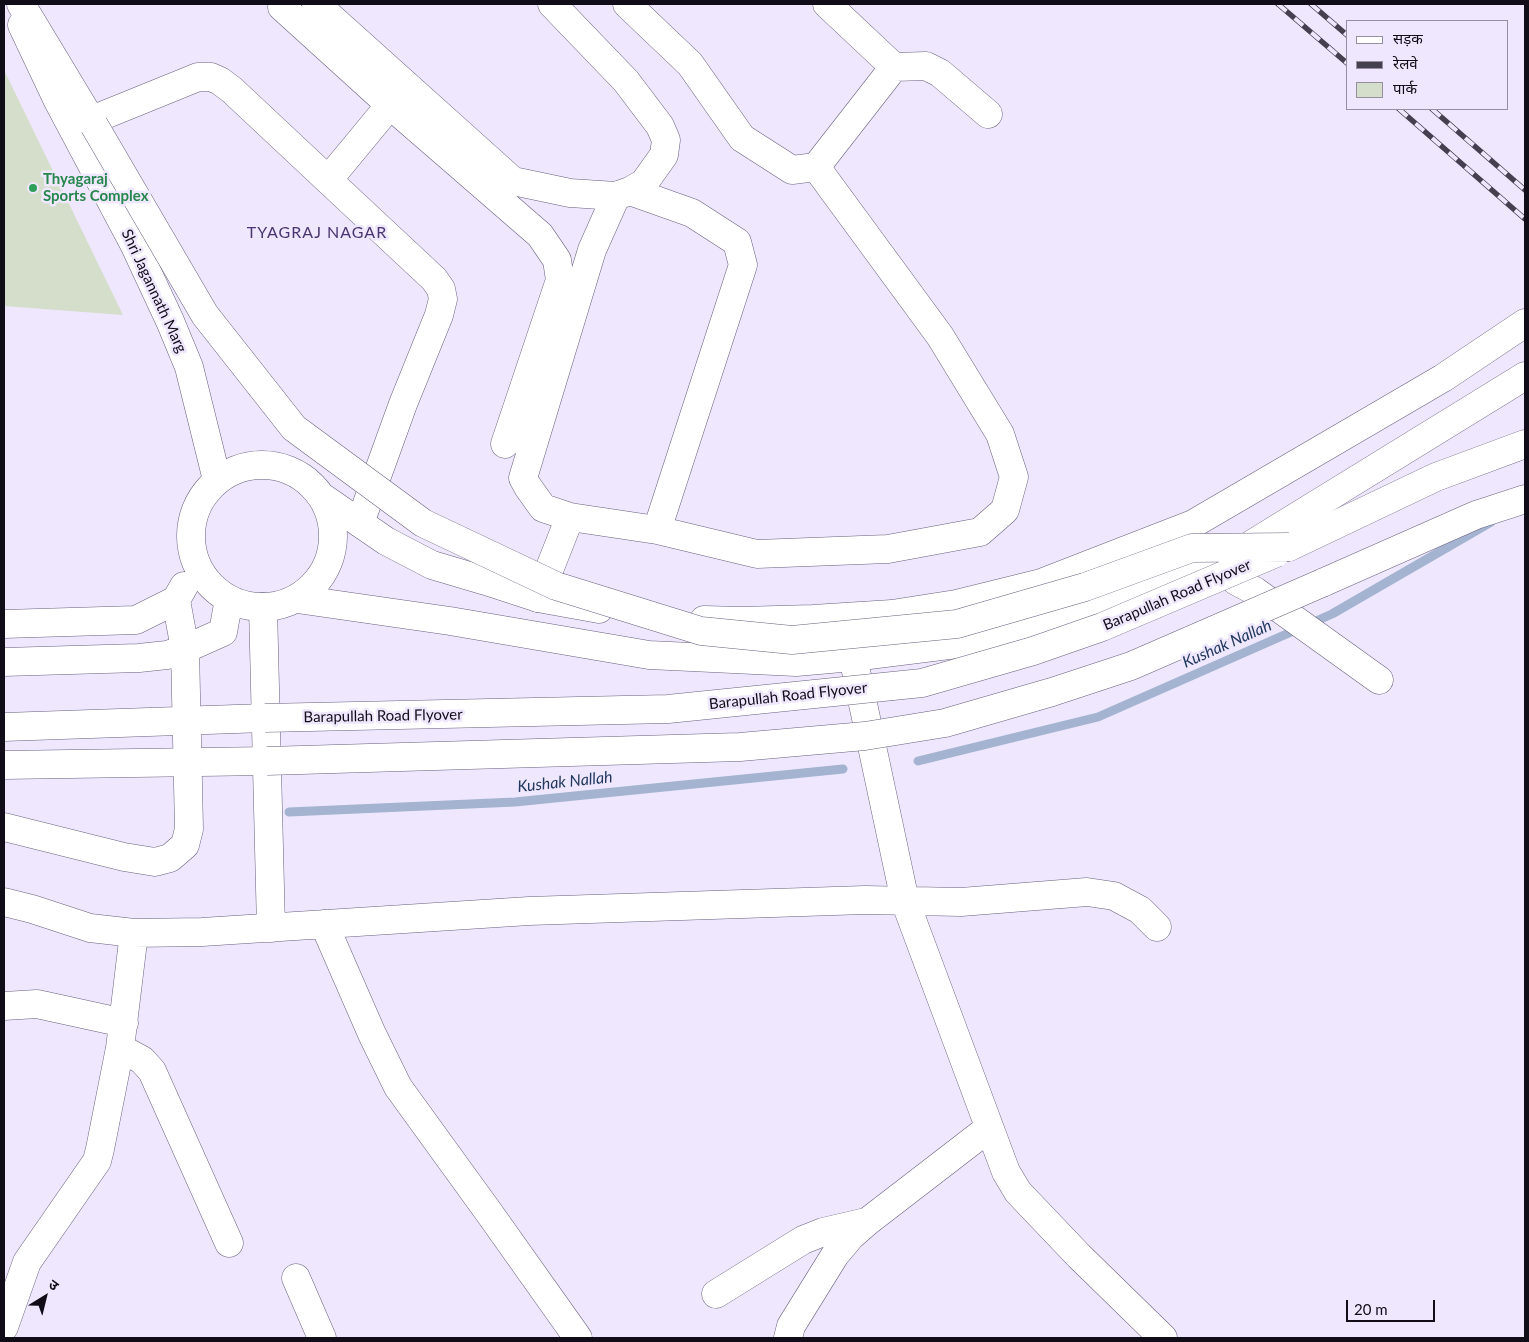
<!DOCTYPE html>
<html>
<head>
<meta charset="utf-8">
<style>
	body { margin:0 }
	#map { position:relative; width:1529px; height:1342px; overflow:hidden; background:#eee7fd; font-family:Lato,"Noto Sans Devanagari",sans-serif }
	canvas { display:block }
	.frame { position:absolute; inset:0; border:5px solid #100c18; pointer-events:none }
	.legend { position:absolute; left:1346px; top:20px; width:162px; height:90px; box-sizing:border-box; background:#eee7fd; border:1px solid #958fa1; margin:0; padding:6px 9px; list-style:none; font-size:15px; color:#100c18 }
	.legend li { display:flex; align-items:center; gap:10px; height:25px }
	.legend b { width:25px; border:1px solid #958fa1 }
	.north { position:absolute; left:20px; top:1272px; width:50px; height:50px; -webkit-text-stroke:4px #eee7fd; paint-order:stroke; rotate:36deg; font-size:14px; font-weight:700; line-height:20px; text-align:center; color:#100c18 }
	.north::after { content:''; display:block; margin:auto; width:18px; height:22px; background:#100c18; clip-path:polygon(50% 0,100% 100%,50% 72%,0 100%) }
	.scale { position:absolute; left:1346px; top:1300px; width:89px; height:22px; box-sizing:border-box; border:2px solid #100c18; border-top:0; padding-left:6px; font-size:15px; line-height:18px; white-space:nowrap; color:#100c18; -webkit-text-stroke:4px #eee7fd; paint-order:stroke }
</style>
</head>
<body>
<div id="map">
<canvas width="1529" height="1342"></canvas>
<div class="frame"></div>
<ul class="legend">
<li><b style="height:6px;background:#fff"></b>सड़क</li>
<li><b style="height:6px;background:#45404f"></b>रेलवे</li>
<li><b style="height:14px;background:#d5deca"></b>पार्क</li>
</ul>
<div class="north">उ</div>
<div class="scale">20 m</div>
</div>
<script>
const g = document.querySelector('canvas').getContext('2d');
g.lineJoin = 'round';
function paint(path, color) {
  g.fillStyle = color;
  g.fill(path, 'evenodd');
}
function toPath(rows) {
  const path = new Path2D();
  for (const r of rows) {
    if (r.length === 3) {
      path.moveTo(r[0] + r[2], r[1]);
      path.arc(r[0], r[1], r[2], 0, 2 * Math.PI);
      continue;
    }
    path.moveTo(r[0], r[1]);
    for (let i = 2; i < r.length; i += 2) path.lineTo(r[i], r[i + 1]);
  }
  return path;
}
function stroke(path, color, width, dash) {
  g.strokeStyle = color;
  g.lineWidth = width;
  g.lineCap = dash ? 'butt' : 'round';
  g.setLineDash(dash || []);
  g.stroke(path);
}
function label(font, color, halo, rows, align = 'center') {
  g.font = font + ' Lato,sans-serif';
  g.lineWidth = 5;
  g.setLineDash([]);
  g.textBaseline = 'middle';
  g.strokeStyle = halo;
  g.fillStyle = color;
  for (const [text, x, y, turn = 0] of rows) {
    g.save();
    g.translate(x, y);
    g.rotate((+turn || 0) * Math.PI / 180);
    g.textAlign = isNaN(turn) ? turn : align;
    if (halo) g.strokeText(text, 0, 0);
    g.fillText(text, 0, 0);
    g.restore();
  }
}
const green = toPath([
	[4,70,123,315,4,306]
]);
const stream = toPath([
	[918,761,1098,717,1332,614,1491,522],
	[289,812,515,802,843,769]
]);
const minor = toPath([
	[316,4,513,181,570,193,616,196,630,191,644,183,664,155,666,140,660,126,626,81,552,4],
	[627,4,690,64,742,138,792,170,816,167,894,67],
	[827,4,894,67,926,66,940,73,988,114],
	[282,7,390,105],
	[92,120,198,77,211,77,220,81,232,90,328,180,434,279,441,289,443,299,439,315,403,404,360,523],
	[328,180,390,105,540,235,557,260,560,280,505,444],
	[630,191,692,213,737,242,743,265,657,530],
	[616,196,592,250,523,478,528,487,543,508,570,517,657,530,757,554,888,549,980,532,1005,510,1014,477,1000,434,940,336,816,167],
	[1214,558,1218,565,1236,581,1255,591,1379,680],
	[538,598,570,517],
	[263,607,271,928],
	[853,657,905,901,1006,1172,1018,1192,1079,1256,1163,1338],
	[4,902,32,909,90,928,134,933,202,932,529,911,865,900,961,902,1087,892,1114,896,1140,910,1157,927],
	[324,924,372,1034,398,1087,490,1214,578,1338],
	[4,1006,37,1004,124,1023],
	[120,1048,142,1060,152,1071,229,1243],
	[296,1278,322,1338],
	[716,1294,803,1240,823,1232,866,1222],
	[4,1327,27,1262,97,1161,100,1149,120,1048,134,933],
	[788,1338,791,1326,835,1255,851,1236,867,1222,989,1128]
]);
const tertiary = toPath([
	[22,25,58,101,135,246,170,321,189,367,217,480],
	[262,536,71],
	[322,497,386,541,432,565,486,581,538,598,599,609],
	[297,599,450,621,649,655,796,662,853,657,957,644,1013,634,1218,565,1525,376],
	[704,620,741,621,813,619,892,614,956,604,1041,583,1193,524,1443,378,1525,323],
	[4,624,136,620,176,600,184,586],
	[4,662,139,658,167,655,185,649,223,632,229,599],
	[4,827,124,857,155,862,170,858,185,845,189,829,185,649,176,600]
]);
const trunk = toPath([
	[21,4,94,125],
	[1289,547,1436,477,1525,444],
	[1322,583,1476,515,1525,499],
	[4,727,265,718],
	[4,765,267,761]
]);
const rail = toPath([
	[1278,4,1348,64],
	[1311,4,1348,36],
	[1399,109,1525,219],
	[1432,109,1525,190]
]);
const trunkBridge = toPath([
	[94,125,205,315,294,428,423,523,556,586,701,631,792,640,957,624,1085,587,1192,548,1289,547],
	[265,718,668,709,922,683,1033,651,1102,627,1276,553],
	[267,761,740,747,865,736,945,723,1052,692,1131,666,1322,583]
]);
const markers = [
	[33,188,5,"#2e9e5b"]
];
const leisureNames = [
	["Thyagaraj",43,179],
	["Sports Complex",43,196]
];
const streetNames = [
	["Shri Jagannath Marg",154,291,65],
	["Barapullah Road Flyover",1177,595,-23],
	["Barapullah Road Flyover",788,696,-6],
	["Barapullah Road Flyover",383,716,-1]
];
const neighbourhoodNames = [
	["TYAGRAJ NAGAR",317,233]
];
const waterNames = [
	["Kushak Nallah",1227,644,-24],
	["Kushak Nallah",565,782,-6]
];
paint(green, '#d5deca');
stroke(stream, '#a3b3d0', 9);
stroke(minor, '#695f7e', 29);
stroke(tertiary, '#695f7e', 29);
stroke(trunk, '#695f7e', 29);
stroke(minor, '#fff', 28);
stroke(tertiary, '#fff', 28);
stroke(trunk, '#fff', 28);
stroke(rail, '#45404f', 5.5);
stroke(rail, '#eee7fd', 4, [11]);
stroke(trunkBridge, '#695f7e', 29, []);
stroke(trunkBridge, '#fff', 28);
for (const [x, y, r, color] of markers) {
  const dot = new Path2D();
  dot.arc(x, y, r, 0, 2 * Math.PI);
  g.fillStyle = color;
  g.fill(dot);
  stroke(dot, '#eee7fd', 2);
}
label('bold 15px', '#27864d', '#eee7fd', leisureNames, 'left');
label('15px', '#100c18', '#eee7fd', streetNames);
g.letterSpacing = '1px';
label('16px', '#4a3571', '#eee7fd', neighbourhoodNames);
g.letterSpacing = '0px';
label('italic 16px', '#223860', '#eee7fd', waterNames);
</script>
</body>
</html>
